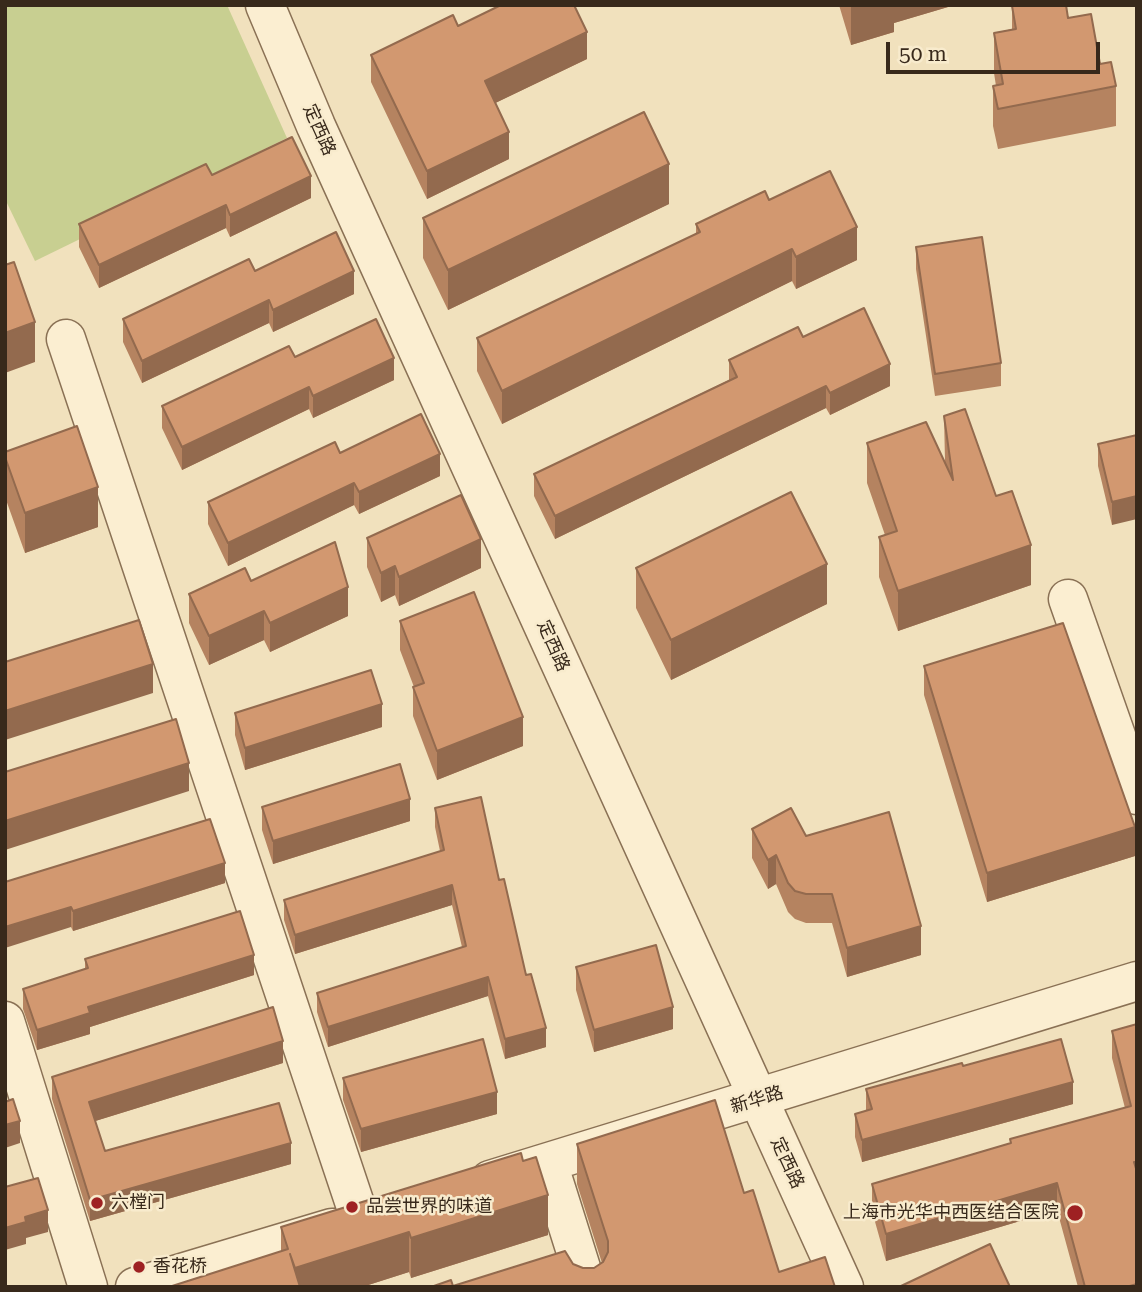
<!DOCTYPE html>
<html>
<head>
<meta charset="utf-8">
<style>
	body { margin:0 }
	#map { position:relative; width:1142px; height:1292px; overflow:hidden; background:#f1e1bd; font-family:"Roboto Serif",serif }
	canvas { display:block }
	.frame { position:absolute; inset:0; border:7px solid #38291b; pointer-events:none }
	.scale { position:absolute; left:886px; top:42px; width:214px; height:32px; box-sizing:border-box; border:4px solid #38291b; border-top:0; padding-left:9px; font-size:21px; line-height:24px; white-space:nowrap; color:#38291b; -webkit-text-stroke:5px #f8ebcd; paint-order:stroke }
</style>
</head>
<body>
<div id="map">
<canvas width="1142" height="1292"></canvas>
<div class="frame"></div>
<div class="scale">50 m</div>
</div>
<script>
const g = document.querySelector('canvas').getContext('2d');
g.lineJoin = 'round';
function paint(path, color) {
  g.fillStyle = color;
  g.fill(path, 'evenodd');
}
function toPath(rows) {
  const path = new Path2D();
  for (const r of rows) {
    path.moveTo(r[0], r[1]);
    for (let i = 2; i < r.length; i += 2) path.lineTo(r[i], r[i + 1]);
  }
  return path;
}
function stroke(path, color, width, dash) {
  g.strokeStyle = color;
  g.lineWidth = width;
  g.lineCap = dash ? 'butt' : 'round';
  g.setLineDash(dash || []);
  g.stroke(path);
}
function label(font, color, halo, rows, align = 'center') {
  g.font = font + ' "Roboto Serif","Noto Sans SC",serif';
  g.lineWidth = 5;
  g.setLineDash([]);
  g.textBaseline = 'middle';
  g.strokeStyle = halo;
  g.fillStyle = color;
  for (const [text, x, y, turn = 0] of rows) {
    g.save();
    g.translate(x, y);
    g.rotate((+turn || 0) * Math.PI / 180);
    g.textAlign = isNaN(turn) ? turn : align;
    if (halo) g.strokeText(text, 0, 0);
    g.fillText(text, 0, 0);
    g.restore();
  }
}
const green = toPath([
	[5,5,227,5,287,138,35,261,5,199]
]);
const minor = toPath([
	[265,5,316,126,844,1287],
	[66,339,360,1219],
	[1068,599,1137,795],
	[5,1021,88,1287],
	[548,1163,587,1287],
	[490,1180,1137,981],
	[135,1287,332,1228]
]);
const wall = toPath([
	[839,5,948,5,948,7,894,23,894,32,851,45],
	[1012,6,1068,18,1116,86,1116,126,998,149,993,126,993,86,996,86,994,73,994,33,1012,29],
	[458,26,587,59,495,103,509,159,427,199,371,82,371,55],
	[212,175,311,198,230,237,226,228,99,288,79,247,79,224],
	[769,200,857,260,796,289,792,281,502,424,477,371,477,338,696,234,696,224],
	[669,204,448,310,423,258,423,218],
	[916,247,1001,363,1001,386,935,396,916,269],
	[255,271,354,294,273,332,269,323,142,383,123,342,123,319],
	[803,337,890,386,830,415,826,408,555,539,534,496,534,474,729,380,729,360],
	[295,357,394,380,313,418,309,409,182,470,162,428,162,406],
	[944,416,996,496,1031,585,898,631,879,577,879,537,885,535,867,483,867,443,945,461],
	[1137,435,1112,525,1098,466,1098,444],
	[5,452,98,527,25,553,5,497],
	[340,453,440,476,359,514,354,505,228,566,208,524,208,502],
	[367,538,481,568,399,606,395,595,381,602,367,567],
	[636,568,827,604,671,680,636,608],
	[251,581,348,616,270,652,264,640,209,665,189,623,189,594],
	[400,621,523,746,437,780,413,716,413,687,414,687,400,650],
	[924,666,1135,856,987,902,924,695],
	[235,713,382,727,245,770,235,735],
	[262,807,410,821,273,864,262,830],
	[435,808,499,880,546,1047,505,1059,488,996,328,1047,317,1012,317,993,462,947,452,905,295,954,284,920,284,900,440,851,435,827],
	[752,829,806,836,921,955,847,977,832,923,806,923,795,919,788,912,776,884,768,889,752,858],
	[5,882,225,883,73,931,71,927],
	[85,959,254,975,90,1027,90,1034,37,1050,23,1009,23,989,85,969],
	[576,967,673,1029,594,1052,576,990],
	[1137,1024,1137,1287,1078,1287,1057,1210,886,1261,872,1211,872,1184,1010,1143,1010,1139,1125,1108,1112,1058,1112,1031],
	[283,1063,95,1121,105,1151,291,1164,90,1221,52,1099,52,1077],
	[963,1066,1073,1104,862,1162,855,1137,855,1114,866,1111,866,1089],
	[343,1078,497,1114,361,1152,343,1100],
	[577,1144,744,1193,779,1272,453,1286,573,1264,583,1268,594,1268,602,1263,577,1184],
	[281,1227,548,1235,411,1278,409,1272,362,1287,169,1287,281,1251]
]);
const shadedWall = toPath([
	[851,5,948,5,948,7,894,23,894,32,851,45],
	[587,32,587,59,485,108,485,81],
	[509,132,509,159,427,199,427,171],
	[669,164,669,204,448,310,448,270],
	[311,176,311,198,230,237,230,215],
	[226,205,226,228,99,288,99,265],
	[857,227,857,260,796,289,796,257],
	[792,249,792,281,502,424,502,391],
	[354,271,354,294,273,332,273,310],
	[269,300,269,323,142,383,142,361],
	[35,322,35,362,5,373,5,333],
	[394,358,394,380,313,418,313,396],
	[890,364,890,386,830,415,830,393],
	[826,386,826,408,555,539,555,516],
	[309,387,309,409,182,470,182,447],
	[440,454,440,476,359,514,359,492],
	[354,483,354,505,228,566,228,543],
	[98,487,98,527,25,553,25,513],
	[1137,496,1137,519,1112,525,1112,502],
	[481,539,481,568,399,606,399,577],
	[1031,545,1031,585,898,631,898,591],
	[827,564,827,604,671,680,671,640],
	[395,566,395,595,381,602,381,573],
	[348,587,348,616,270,652,270,623],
	[264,611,264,640,209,665,209,636],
	[153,664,153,693,5,740,5,711],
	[382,704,382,727,245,770,245,748],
	[523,717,523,746,437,780,437,751],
	[189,763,189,791,5,850,5,821],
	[410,799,410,821,273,864,273,841],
	[1135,827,1135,856,987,902,987,873],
	[776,855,776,884,768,889,768,860],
	[225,863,225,883,73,931,73,911],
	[452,885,452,905,295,954,295,935],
	[71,907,71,927,5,948,5,927],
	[921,926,921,955,847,977,847,948],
	[254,955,254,975,90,1027,90,1034,37,1050,37,1030,88,1007],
	[488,977,488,996,328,1047,328,1027],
	[673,1007,673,1029,594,1052,594,1030],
	[546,1028,546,1047,505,1059,505,1039],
	[283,1041,283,1063,89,1123,89,1102],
	[1073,1082,1073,1104,862,1162,862,1140],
	[497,1092,497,1114,361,1152,361,1129],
	[20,1121,20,1143,5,1148,5,1125],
	[291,1143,291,1164,90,1221,90,1200],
	[1057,1183,1057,1210,886,1261,886,1234],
	[548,1195,548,1235,411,1278,411,1238],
	[48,1210,48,1232,26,1238,26,1244,5,1250,5,1228,25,1217],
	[409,1232,409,1272,362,1287,295,1287,295,1268]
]);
const building = toPath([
	[501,5,574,5,587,32,485,81,509,132,427,171,371,55,453,15,458,26,501,5],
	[1016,5,1066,5,1068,18,1091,14,1100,64,1111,62,1116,86,998,109,993,86,1003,84,994,33,1016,29,1012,6,1016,5],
	[644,112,669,164,448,270,423,218,644,112],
	[292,137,311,176,230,215,226,205,99,265,79,224,206,164,212,175,292,137],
	[830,171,857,227,796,257,792,249,502,391,477,338,700,232,696,224,765,191,769,200,830,171],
	[336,232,354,271,273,310,269,300,142,361,123,319,249,259,255,271,336,232],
	[982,237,1001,363,935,374,916,247,982,237],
	[14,262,35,322,5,333,5,265,14,262],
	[864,308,890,364,830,393,826,386,555,516,534,474,737,377,729,360,798,327,803,337,864,308],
	[376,319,394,358,313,396,309,387,182,447,162,406,289,346,295,357,376,319],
	[965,409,996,496,1012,491,1031,545,898,591,879,537,897,531,867,443,926,422,953,480,944,416,965,409],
	[421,414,440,454,359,492,354,483,228,543,208,502,335,442,340,453,421,414],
	[77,426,98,487,25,513,5,457,5,452,77,426],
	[1137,435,1137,496,1112,502,1098,444,1137,435],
	[791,492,827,564,671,640,636,568,791,492],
	[461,495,481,539,399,577,395,566,381,573,367,538,461,495],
	[335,542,348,587,270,623,264,611,209,636,189,594,245,568,251,581,335,542],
	[474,592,523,717,437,751,413,687,424,683,400,621,474,592],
	[139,620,153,664,5,711,5,662,139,620],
	[1063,623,1135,827,987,873,924,666,1063,623],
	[371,670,382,704,245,748,235,713,371,670],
	[176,719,189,763,5,821,5,772,176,719],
	[400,764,410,799,273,841,262,807,400,764],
	[481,797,499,880,504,879,526,975,531,974,546,1028,505,1039,488,977,328,1027,317,993,466,946,452,885,295,935,284,900,444,850,435,808,481,797],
	[791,808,806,836,889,812,921,926,847,948,832,894,806,894,795,891,788,883,776,855,768,860,752,829,791,808],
	[210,819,225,863,73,911,71,907,5,927,5,882,210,819],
	[240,911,254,955,88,1007,90,1013,37,1030,23,989,88,968,85,959,240,911],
	[656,945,673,1007,594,1030,576,967,656,945],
	[273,1007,283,1041,89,1102,105,1151,279,1103,291,1143,90,1200,52,1077,273,1007],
	[1137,1024,1137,1162,1134,1162,1137,1172,1137,1284,1126,1287,1085,1287,1057,1183,886,1234,872,1184,1011,1143,1010,1139,1131,1106,1112,1031,1137,1024],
	[483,1039,497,1092,361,1129,343,1078,483,1039],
	[1061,1039,1073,1082,862,1140,855,1114,872,1109,866,1089,962,1063,963,1066,1061,1039],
	[13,1099,20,1121,5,1125,5,1102,13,1099],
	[715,1100,744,1193,753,1190,779,1272,825,1257,835,1287,431,1287,451,1280,453,1286,565,1251,573,1264,583,1268,594,1268,603,1262,608,1252,608,1241,577,1144,715,1100],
	[521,1153,523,1161,536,1157,548,1195,411,1238,409,1232,295,1268,290,1254,300,1287,169,1287,288,1249,281,1227,521,1153],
	[38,1178,48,1210,25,1217,26,1222,5,1228,5,1187,38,1178],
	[990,1244,1010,1287,901,1287,901,1286,990,1244]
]);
const markers = [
	[97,1203,7,"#9e2122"],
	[352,1207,7,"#9e2122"],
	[1075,1213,9,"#9e2122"],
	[139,1267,7,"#9e2122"]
];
const streetNames = [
	["定西路",319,130,66],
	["定西路",553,646,66],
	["新华路",757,1100,-17],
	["定西路",787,1163,65]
];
const poiNames = [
	["六樘门",111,1203],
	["品尝世界的味道",366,1207],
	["上海市光华中西医结合医院",1059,1213,"right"],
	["香花桥",153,1267]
];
paint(green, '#c8cf91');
stroke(minor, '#8a7155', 41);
stroke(minor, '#fbeed1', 38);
paint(wall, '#b58360');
paint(shadedWall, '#936a4e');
paint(building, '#d29870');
stroke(building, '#936a4e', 2);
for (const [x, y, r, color] of markers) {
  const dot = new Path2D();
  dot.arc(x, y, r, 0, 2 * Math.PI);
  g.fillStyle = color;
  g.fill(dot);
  stroke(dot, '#f8ebcd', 2.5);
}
label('18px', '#38291b', '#f8ebcd', streetNames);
label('18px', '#38291b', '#f8ebcd', poiNames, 'left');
</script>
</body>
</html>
